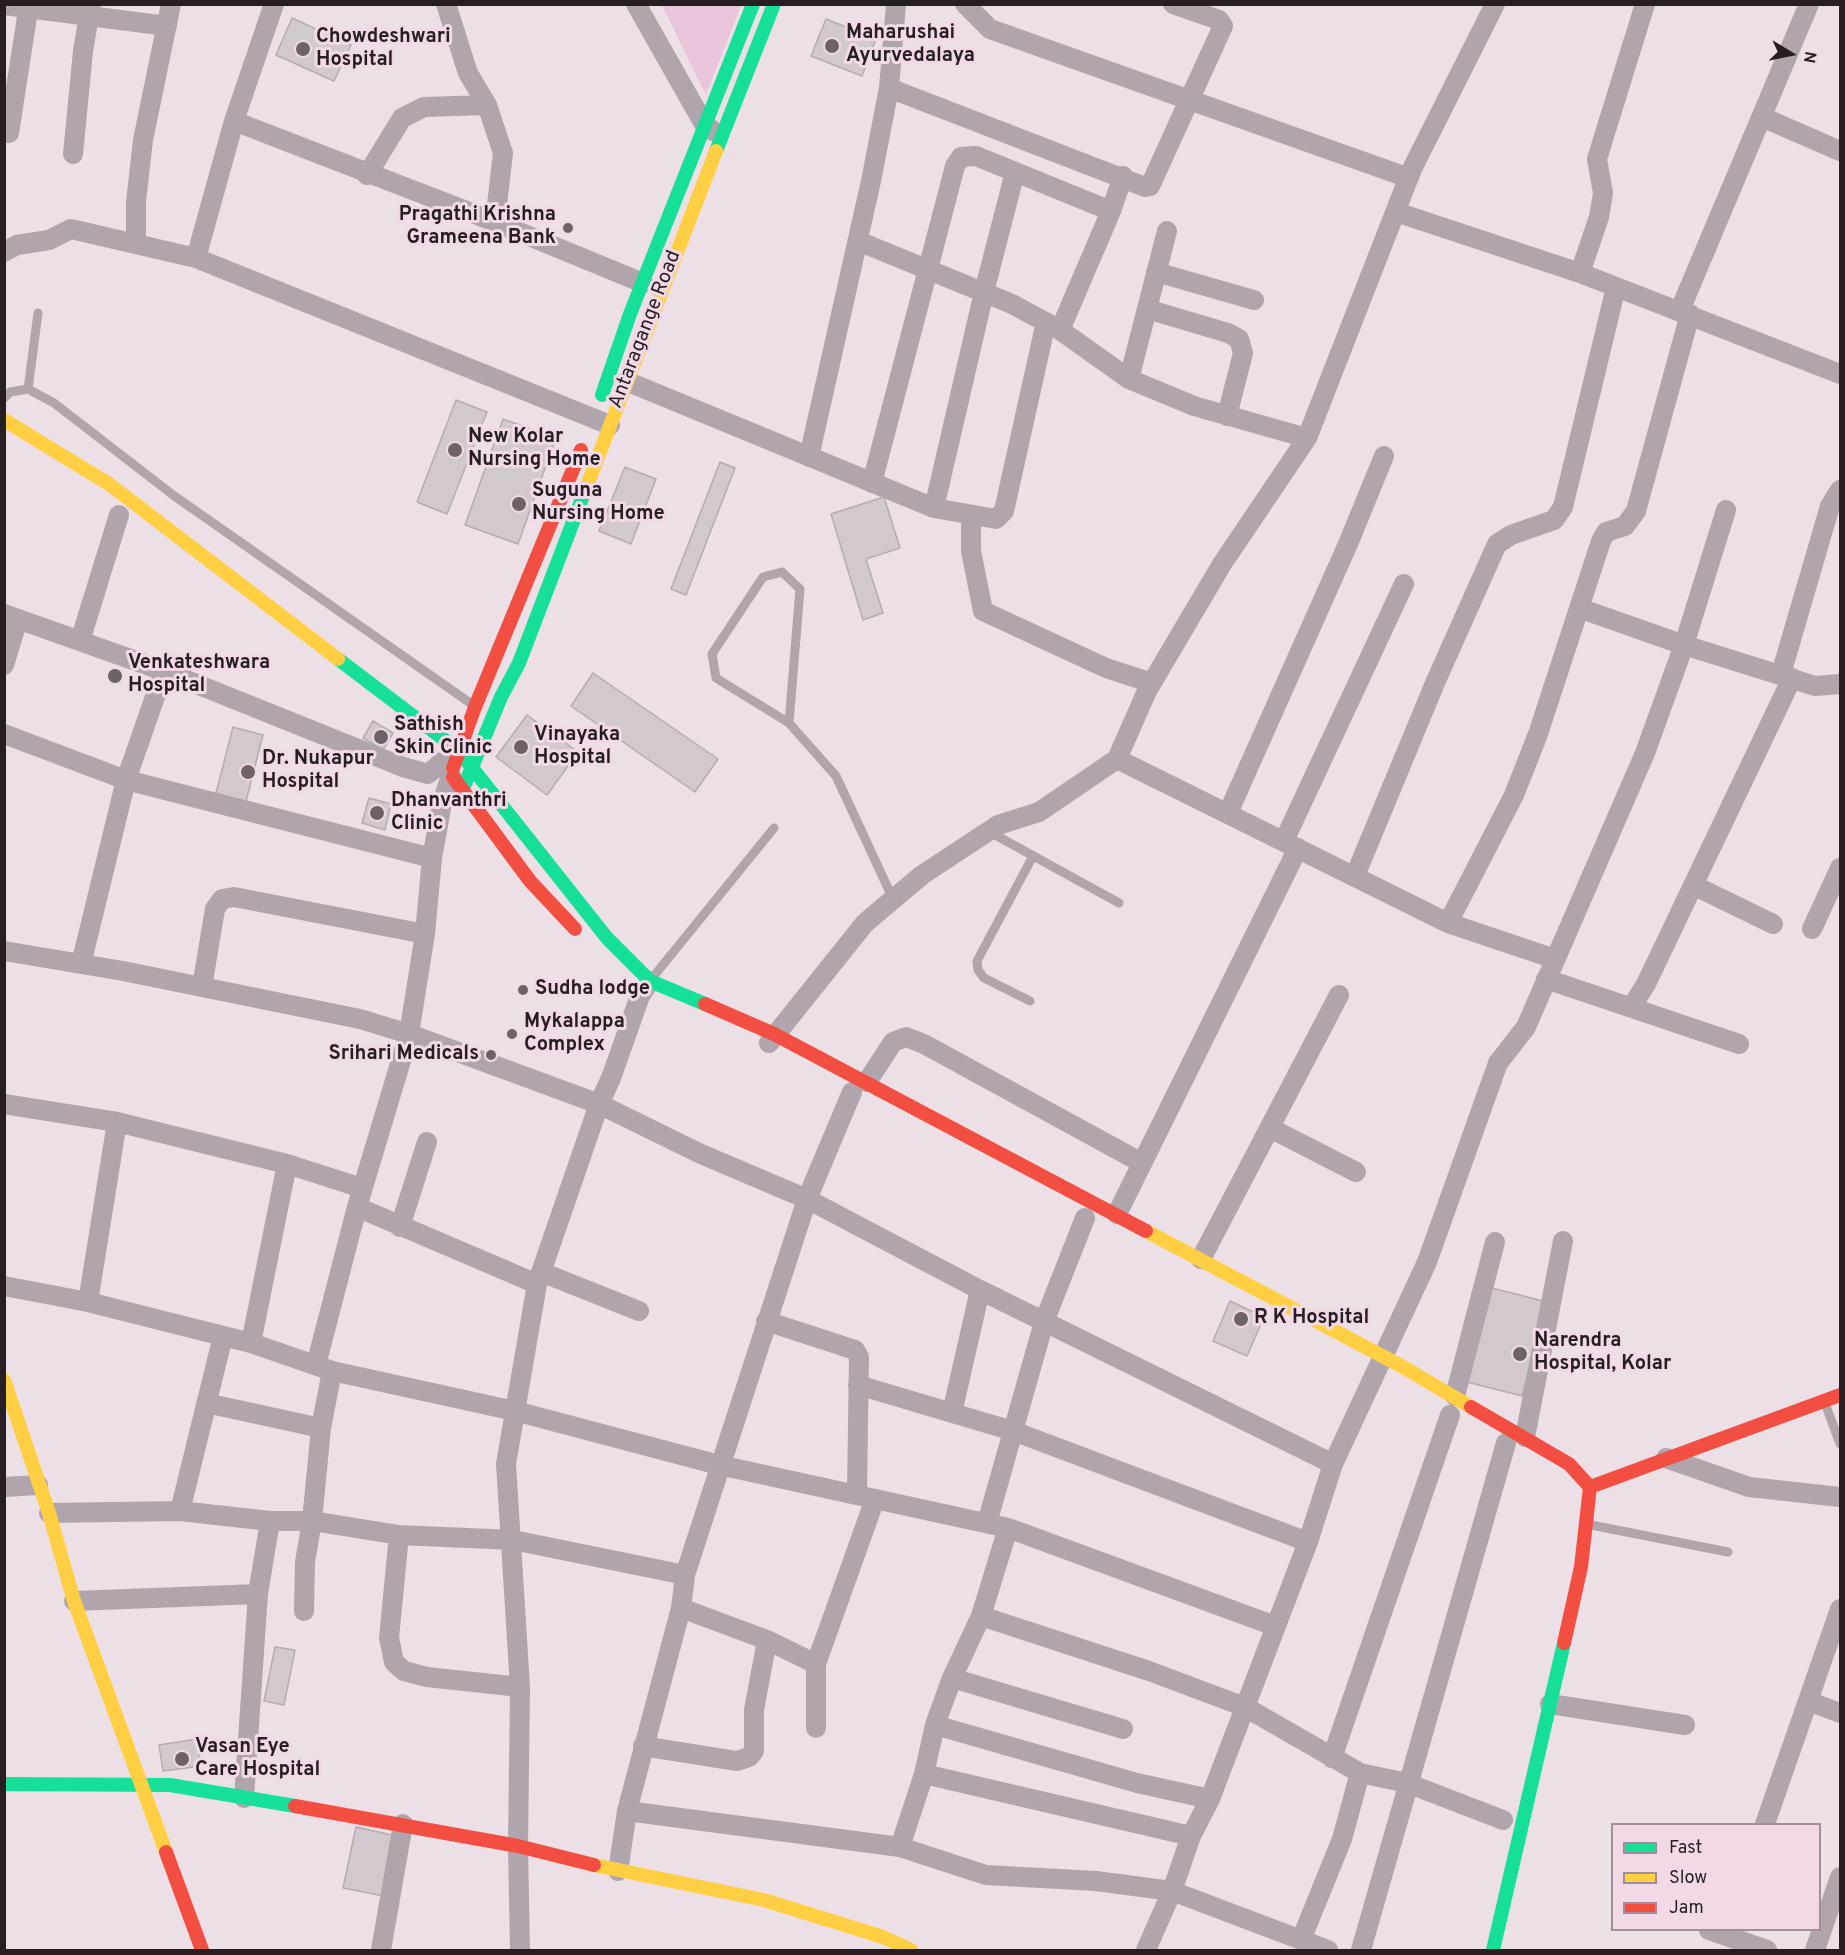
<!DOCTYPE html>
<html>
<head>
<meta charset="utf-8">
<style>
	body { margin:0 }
	#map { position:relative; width:1845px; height:1955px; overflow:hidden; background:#ecdfe6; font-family:Overpass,sans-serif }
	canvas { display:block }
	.frame { position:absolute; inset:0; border:6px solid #271e23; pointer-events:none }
	.legend { position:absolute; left:1611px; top:1823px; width:210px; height:108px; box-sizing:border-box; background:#f2d9e7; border:2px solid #a18e99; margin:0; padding:8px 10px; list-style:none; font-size:18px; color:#271e23 }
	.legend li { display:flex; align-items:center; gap:12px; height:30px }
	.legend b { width:30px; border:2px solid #a18e99 }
	.north { position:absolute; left:1761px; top:24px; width:60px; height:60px; -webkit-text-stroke:4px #f2d9e7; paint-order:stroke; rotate:100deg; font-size:16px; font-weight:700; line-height:24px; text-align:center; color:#271e23 }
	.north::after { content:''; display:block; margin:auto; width:21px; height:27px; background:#271e23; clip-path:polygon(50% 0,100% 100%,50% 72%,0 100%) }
</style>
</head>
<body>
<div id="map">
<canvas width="1845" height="1955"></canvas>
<div class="frame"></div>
<ul class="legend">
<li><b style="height:8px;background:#16e098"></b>Fast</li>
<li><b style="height:8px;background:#ffcf43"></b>Slow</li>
<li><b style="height:8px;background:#f24e42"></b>Jam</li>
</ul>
<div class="north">N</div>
</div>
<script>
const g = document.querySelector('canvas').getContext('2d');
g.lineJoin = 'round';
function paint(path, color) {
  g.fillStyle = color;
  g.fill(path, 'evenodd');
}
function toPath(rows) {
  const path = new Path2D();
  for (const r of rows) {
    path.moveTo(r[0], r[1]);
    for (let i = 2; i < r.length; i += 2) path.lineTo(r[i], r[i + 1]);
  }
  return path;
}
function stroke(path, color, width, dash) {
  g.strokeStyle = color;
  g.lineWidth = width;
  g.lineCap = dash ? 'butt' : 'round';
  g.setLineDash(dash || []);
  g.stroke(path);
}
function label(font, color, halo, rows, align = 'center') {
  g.font = font + ' Overpass,sans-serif';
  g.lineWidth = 6;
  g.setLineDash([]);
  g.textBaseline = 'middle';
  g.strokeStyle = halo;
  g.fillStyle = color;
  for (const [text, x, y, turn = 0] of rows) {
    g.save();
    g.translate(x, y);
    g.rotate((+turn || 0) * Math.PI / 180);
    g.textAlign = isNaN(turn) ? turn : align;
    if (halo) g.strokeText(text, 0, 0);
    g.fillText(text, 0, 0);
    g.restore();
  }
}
const green = toPath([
	[662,5,741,5,706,95]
]);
const building = toPath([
	[292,18,351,45,334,81,276,55,292,18],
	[826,19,876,39,862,76,811,56,826,19],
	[456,400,487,412,447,514,417,502,456,400],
	[503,419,556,438,518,544,465,525,503,419],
	[720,462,735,468,686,595,671,589,720,462],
	[625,467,656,479,631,544,599,531,625,467],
	[884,497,900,548,866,559,883,613,863,620,831,514,884,497],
	[593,673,718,759,695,792,571,706,593,673],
	[527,715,578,752,547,795,496,757,527,715],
	[373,721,393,733,383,750,363,738,373,721],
	[233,727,263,735,245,805,215,797,233,727],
	[369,798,391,804,385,830,362,823,369,798],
	[1488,1287,1547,1302,1522,1396,1463,1381,1488,1287],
	[1230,1301,1264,1317,1247,1356,1213,1341,1230,1301],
	[275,1647,295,1650,284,1705,264,1701,275,1647],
	[197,1739,201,1766,163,1771,159,1745,197,1739],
	[356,1827,396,1836,384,1896,343,1888,356,1827]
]);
const lane = toPath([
	[28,389,38,313],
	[4,398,10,392,28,389,54,403,173,495,473,705],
	[789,723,800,589,782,572,763,577,712,654,716,678,789,723,836,776,893,899],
	[988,831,1119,903],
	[653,977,774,828],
	[1030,1001,984,978,978,970,977,961,1033,856],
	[1825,1403,1840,1444],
	[1591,1525,1728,1552]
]);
const street = toPath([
	[446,4,468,73,487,105,503,153,495,222],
	[636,4,704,124,713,131],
	[965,4,990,29,1409,178],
	[4,5,167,26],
	[889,88,1145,187,1150,186,1223,26,1219,20,1173,4],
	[1762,117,1840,151],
	[234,121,495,222,643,283],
	[9,133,29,4],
	[73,154,83,51,91,4],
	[367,175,402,118,424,107,487,105],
	[1396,212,1580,273,1840,374],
	[858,241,1012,304,1060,330,1129,379,1194,406,1307,438],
	[136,242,136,202,143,140,171,4],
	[4,252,17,245,49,240,71,229,196,258,610,425],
	[196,258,234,121,274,4],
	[1156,272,1254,300],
	[1580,273,1599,217,1603,193,1597,159,1645,4],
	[1147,309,1228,333,1239,339,1243,353,1227,416],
	[1680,310,1809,4],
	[1060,330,1111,211,1123,176],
	[1129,379,1167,231],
	[626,381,934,508,996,519,1004,511,1046,322],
	[809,457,871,181,889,88,896,4],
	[872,483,955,166,961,157,976,156,1111,211],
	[934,508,984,292,1015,172],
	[971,516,971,551,983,611,1106,668,1152,683],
	[1579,608,1684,645,1815,686,1840,684],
	[4,614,164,671,403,767,428,774,442,762],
	[80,641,119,515],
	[4,665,18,619],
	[1781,674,1830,506,1840,490],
	[4,734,126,780,432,858],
	[1117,759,1448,923,1555,959],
	[1228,813,1348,544,1384,456],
	[1284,841,1404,584],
	[1355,876,1435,683,1497,544,1511,535,1554,520,1563,507,1616,287],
	[1693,885,1773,924],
	[1448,923,1514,795,1538,734,1601,541,1606,532,1625,526,1636,511,1690,314],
	[1812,929,1840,868],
	[4,951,123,971,360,1019,409,1034,599,1104,701,1154,807,1199,980,1290,1333,1464],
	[81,964,126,780,164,671],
	[1546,979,1739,1044],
	[202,987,215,909,222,899,234,897,425,934],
	[1632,1006,1646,984,1792,678],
	[769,1043,865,923,922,875,998,825,1039,812,1117,759,1147,691,1222,564,1307,438,1412,169,1495,4],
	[867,1082,893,1042,906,1037,924,1044,1142,1163],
	[4,1104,117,1122,287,1164,362,1188],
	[1270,1128,1356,1172],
	[357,1207,537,1284],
	[1117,1214,1298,848],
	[400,1227,427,1142],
	[1201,1259,1339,995],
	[541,1272,639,1311],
	[4,1286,88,1302,251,1343,332,1371,515,1411,719,1465,1008,1528,1275,1626],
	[88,1302,117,1122],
	[766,1321,855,1350,859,1357,857,1493],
	[251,1343,287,1164],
	[316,1365,357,1207,409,1034,425,934,432,858,442,803,451,775],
	[858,1385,1013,1431,1308,1542],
	[1455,1396,1495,1242],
	[206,1403,321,1428],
	[952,1413,980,1290],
	[1525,1437,1563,1241],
	[1666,1458,1749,1487,1840,1497],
	[4,1487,38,1485],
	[180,1511,223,1336],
	[49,1513,180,1511,270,1521,312,1521,399,1535,513,1540,685,1575],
	[987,1523,1044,1322,1085,1218],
	[1008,1528,981,1616,952,1678,935,1725,924,1774,900,1847,986,1875,1096,1881,1172,1891,1328,1950],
	[399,1535,389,1638,394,1662,404,1671,427,1677,520,1687],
	[74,1601,258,1594],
	[681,1608,767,1640,816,1664],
	[304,1611,305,1562,312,1521,321,1428,332,1371],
	[981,1616,1149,1671,1245,1707,1360,1773,1407,1783,1503,1820],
	[952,1678,1123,1729],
	[1808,1701,1840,1713],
	[1550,1704,1685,1725],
	[935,1725,1137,1783,1210,1799],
	[816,1728,816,1664,875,1499],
	[643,1746,737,1761,749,1757,754,1751,754,1710,767,1640],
	[1332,1758,1450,1415],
	[924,1774,1191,1836],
	[244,1798,258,1594,270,1521],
	[627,1811,900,1847],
	[1765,1824,1840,1609],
	[618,1871,627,1811,681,1608,685,1575,807,1199,852,1092],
	[1709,1930,1767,1950],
	[1301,1940,1342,1839,1360,1773],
	[381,1950,403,1824],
	[520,1950,518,1846,520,1687,506,1464,537,1284,599,1104,611,1078,640,996,650,981],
	[1146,1950,1172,1891,1191,1836,1210,1799,1308,1542,1333,1464,1427,1262,1498,1063,1526,1027,1645,753,1684,645,1726,510],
	[1361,1950,1506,1443],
	[1815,1950,1840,1877]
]);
const fast = toPath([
	[716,151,774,4],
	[602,395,630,314,753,4],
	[338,659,458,750,607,938,650,981,705,1004],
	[465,784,501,697,519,663,586,488],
	[4,1784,170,1785,295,1806],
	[1493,1950,1564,1643]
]);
const slow = toPath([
	[4,420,109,484,338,659],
	[586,488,716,151],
	[1146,1231,1403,1367,1471,1407],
	[4,1380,49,1513,74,1601,166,1852],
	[594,1865,764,1900,883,1937,911,1950]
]);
const jam = toPath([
	[453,768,475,707,581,450],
	[453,777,530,881,575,929],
	[705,1004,774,1034,1146,1231],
	[1471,1407,1569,1464,1590,1487,1581,1567,1564,1643],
	[1590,1487,1840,1395],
	[295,1806,518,1846,594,1865],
	[166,1852,202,1950]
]);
const markers = [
	[832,46,8,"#6c6267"],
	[303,49,8,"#6c6267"],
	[568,228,6,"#6c6267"],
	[455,450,8,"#6c6267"],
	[519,504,8,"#6c6267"],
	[115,676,8,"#6c6267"],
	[381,737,8,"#6c6267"],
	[521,747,8,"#6c6267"],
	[248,772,8,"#6c6267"],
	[377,813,8,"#6c6267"],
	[523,990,6,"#6c6267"],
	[512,1034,6,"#6c6267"],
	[491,1055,6,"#6c6267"],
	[1241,1319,8,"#6c6267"],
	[1520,1354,8,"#6c6267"],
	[182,1759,8,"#6c6267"]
];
const poiNames = [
	["Maharushai",846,34],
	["Ayurvedalaya",846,57],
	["Chowdeshwari",316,38],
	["Hospital",316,61],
	["Pragathi Krishna",556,216,"right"],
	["Grameena Bank",556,239,"right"],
	["New Kolar",468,438],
	["Nursing Home",468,461],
	["Suguna",532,492],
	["Nursing Home",532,515],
	["Venkateshwara",128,664],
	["Hospital",128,687],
	["Sathish",394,726],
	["Skin Clinic",394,749],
	["Vinayaka",534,736],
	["Hospital",534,759],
	["Dr. Nukapur",262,760],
	["Hospital",262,783],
	["Dhanvanthri",391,802],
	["Clinic",391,825],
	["Sudha lodge",535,990],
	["Mykalappa",524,1023],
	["Complex",524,1046],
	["Srihari Medicals",479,1055,"right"],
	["R K Hospital",1254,1319],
	["Narendra",1534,1342],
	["Hospital, Kolar",1534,1365],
	["Vasan Eye",195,1748],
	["Care Hospital",195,1771]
];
const streetNames = [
	["Antaragange Road",646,330,-69]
];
paint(green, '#e8c5da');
paint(building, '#d2c9ce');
stroke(building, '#b5abb1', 1.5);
stroke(lane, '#b0a5ac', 9);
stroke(street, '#b0a5ac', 20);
stroke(fast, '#16e098', 14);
stroke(slow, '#ffcf43', 14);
stroke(jam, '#f24e42', 14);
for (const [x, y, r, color] of markers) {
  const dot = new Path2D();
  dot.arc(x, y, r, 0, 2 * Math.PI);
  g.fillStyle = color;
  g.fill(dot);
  stroke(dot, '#f2d9e7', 2);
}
label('bold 20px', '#271e23', '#f2d9e7', poiNames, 'left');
label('20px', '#271e23', '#f2d9e7', streetNames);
</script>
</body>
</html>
